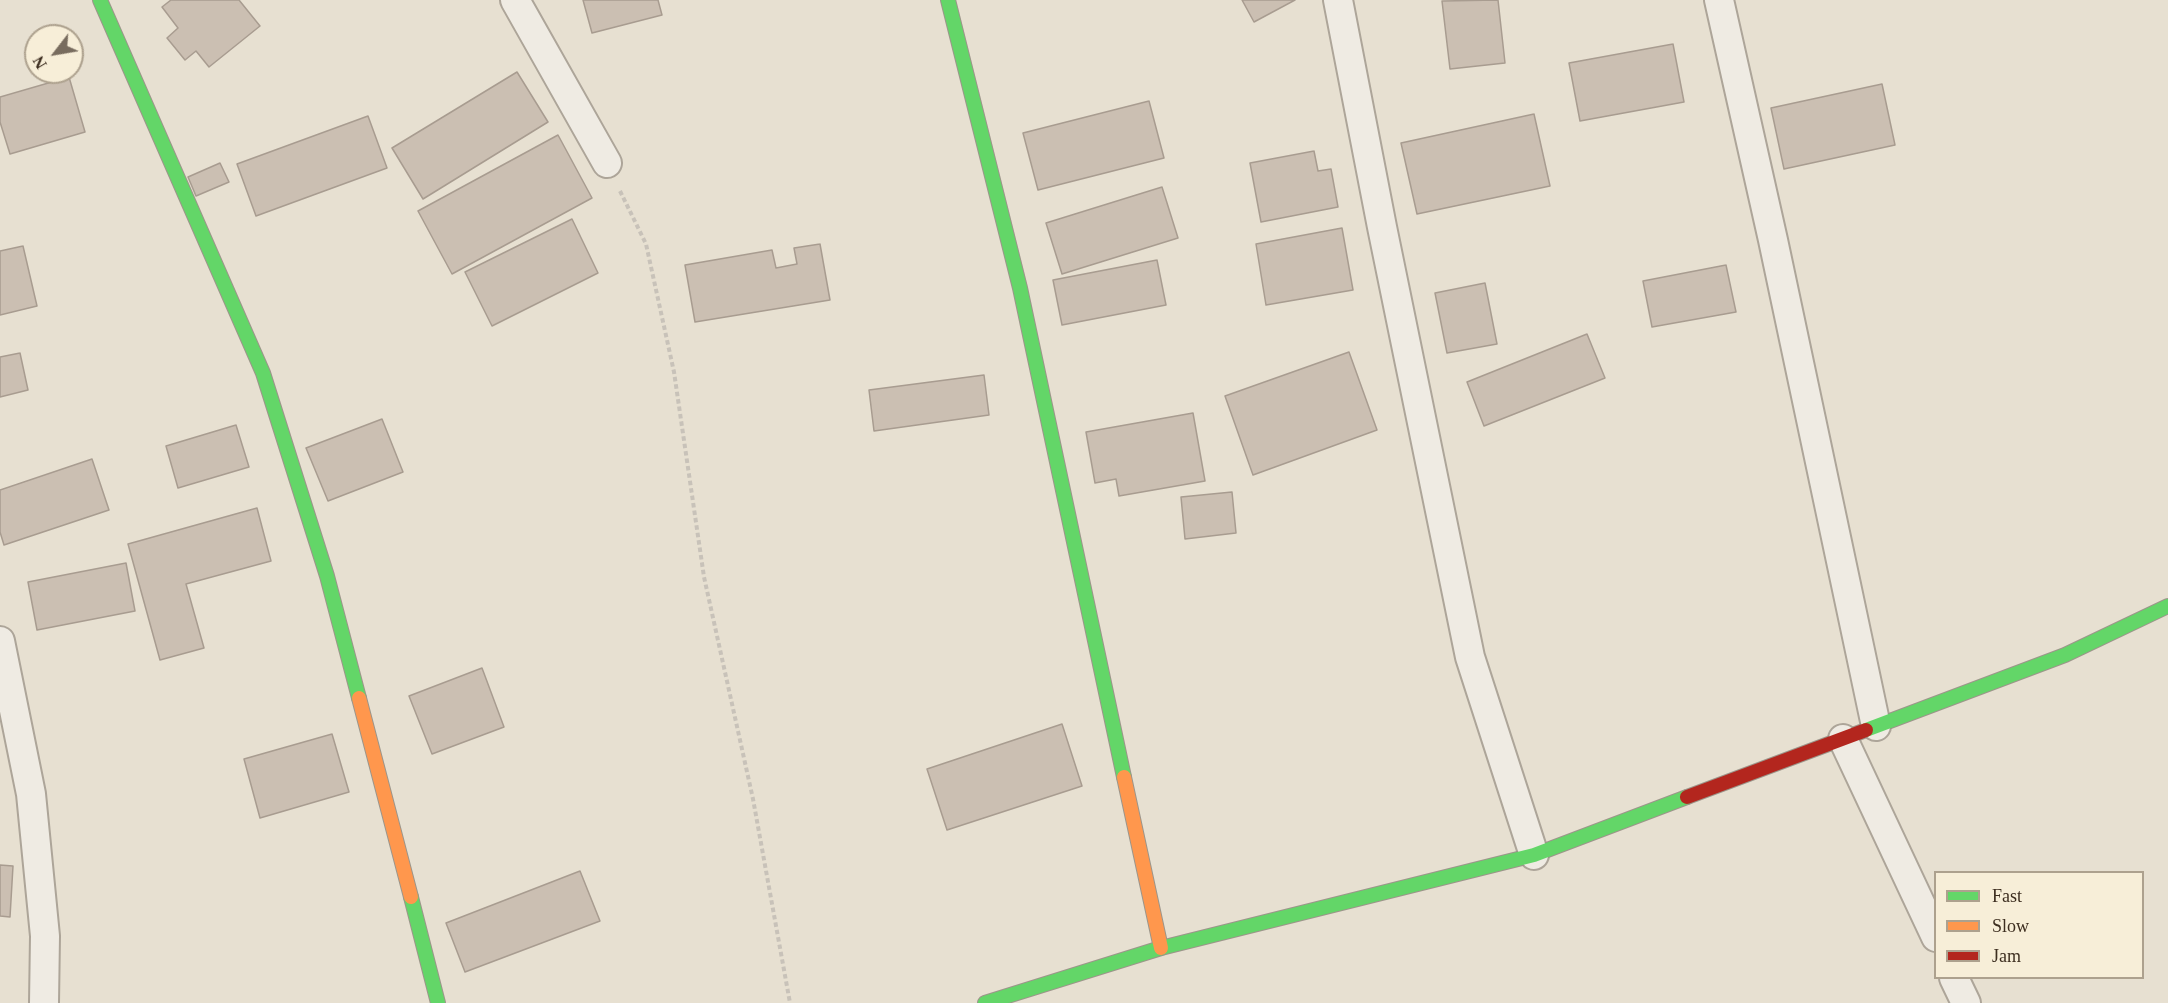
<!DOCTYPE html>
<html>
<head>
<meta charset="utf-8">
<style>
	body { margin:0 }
	#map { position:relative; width:2168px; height:1003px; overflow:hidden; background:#e7e0d1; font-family:Georgia,serif }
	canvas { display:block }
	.legend { position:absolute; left:1934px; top:871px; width:210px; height:108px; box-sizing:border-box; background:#f7eed8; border:2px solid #ada18e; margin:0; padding:8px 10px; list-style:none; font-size:18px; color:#3d2e20 }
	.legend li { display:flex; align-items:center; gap:12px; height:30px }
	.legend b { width:30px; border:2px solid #ada18e }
	.north { position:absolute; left:24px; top:24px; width:60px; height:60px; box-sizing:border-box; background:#f7eed8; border:2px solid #ada18e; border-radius:50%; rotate:239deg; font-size:16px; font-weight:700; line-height:24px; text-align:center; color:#3d2e20 }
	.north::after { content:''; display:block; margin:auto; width:21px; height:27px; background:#786c5e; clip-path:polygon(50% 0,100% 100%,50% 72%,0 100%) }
</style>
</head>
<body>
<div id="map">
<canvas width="2168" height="1003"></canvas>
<ul class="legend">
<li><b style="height:8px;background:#63d668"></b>Fast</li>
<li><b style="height:8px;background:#ff974d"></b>Slow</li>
<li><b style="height:8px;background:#b3261e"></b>Jam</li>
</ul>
<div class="north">N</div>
</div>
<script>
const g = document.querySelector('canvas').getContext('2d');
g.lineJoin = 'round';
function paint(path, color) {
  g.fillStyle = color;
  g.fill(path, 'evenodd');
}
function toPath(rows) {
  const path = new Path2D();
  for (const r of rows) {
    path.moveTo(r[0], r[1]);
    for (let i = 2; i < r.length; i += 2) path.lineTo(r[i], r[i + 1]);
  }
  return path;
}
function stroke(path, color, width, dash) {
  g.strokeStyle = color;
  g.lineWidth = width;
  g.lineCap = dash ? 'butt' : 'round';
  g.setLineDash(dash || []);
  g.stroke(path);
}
const building = toPath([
	[171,0,239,0,260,26,209,67,196,51,185,60,167,38,178,28,162,7,171,0],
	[583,0,658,0,662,15,592,33,583,0],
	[1242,0,1295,0,1254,22,1242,0],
	[1498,0,1505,63,1450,69,1442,1,1498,0],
	[1673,44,1684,102,1580,121,1569,63,1673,44],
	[517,72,548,122,423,199,392,148,517,72],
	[69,77,85,132,10,154,0,122,0,97,69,77],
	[1882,84,1895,145,1784,169,1771,108,1882,84],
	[1149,101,1164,158,1038,190,1023,133,1149,101],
	[1534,114,1550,186,1417,214,1401,143,1534,114],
	[368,116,387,168,256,216,237,164,368,116],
	[558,135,592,198,452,274,418,211,558,135],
	[1314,151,1318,171,1331,169,1338,207,1261,222,1250,163,1314,151],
	[220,163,229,182,196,196,188,177,220,163],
	[1162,187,1178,238,1062,274,1046,223,1162,187],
	[572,219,598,273,492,326,465,272,572,219],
	[1342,228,1353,290,1266,305,1256,244,1342,228],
	[820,244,830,300,695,322,685,265,772,250,776,268,797,264,794,248,820,244],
	[23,246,37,306,0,315,0,251,23,246],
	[1157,260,1166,305,1062,325,1053,280,1157,260],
	[1726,265,1736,312,1652,327,1643,281,1726,265],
	[1485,283,1497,344,1447,353,1435,293,1485,283],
	[1587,334,1605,378,1484,426,1467,382,1587,334],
	[1349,352,1377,430,1253,475,1225,396,1349,352],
	[20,353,28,390,0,397,0,357,20,353],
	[984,375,989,415,874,431,869,390,984,375],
	[1193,413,1205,481,1119,496,1116,479,1095,483,1086,432,1193,413],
	[382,419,403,472,328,501,306,448,382,419],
	[236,425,249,467,178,488,166,446,236,425],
	[92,459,109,510,4,545,0,532,0,490,92,459],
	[1232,492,1236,533,1185,539,1181,497,1232,492],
	[257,508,271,561,186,584,204,648,160,660,128,544,257,508],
	[126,563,135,611,37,630,28,582,126,563],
	[482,668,504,727,432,754,409,696,482,668],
	[1062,724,1082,786,947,830,927,769,1062,724],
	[332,734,349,792,260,818,244,759,332,734],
	[0,865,13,866,10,917,0,916,0,865],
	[580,871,600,921,465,972,446,923,580,871]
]);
const path = toPath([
	[620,191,646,244,674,372,704,577,753,799,790,1003]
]);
const street = toPath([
	[515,0,607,163],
	[1338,0,1382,227,1470,657,1534,855],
	[1719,0,1773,240,1876,726],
	[0,641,31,794,45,936,44,1003],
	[1843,739,1936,937],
	[1954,978,1966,1003]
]);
const fast = toPath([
	[100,0,263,373,327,576,359,698],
	[948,0,1020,288,1124,777],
	[1866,730,2065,655,2168,606],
	[411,897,438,1003],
	[985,1003,1161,948,1534,855,1687,797]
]);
const slow = toPath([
	[359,698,411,897],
	[1124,777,1161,948]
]);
const jam = toPath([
	[1687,797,1866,730]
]);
paint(building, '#cbbfb2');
stroke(building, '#a89c90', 1.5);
stroke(street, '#ada599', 32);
stroke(fast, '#9c958a', 16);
stroke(slow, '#9c958a', 16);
stroke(jam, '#9c958a', 16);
stroke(path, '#c8c2b9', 4, [4.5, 3]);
stroke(street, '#efebe3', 28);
stroke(fast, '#63d668', 14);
stroke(slow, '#ff974d', 14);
stroke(jam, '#b3261e', 14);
</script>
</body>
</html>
